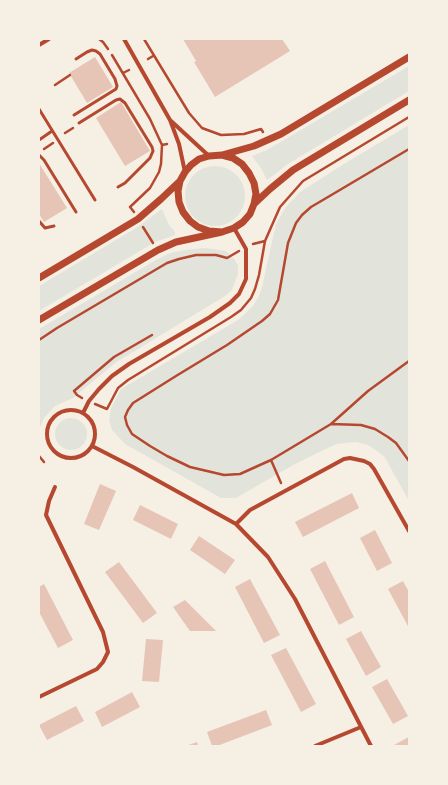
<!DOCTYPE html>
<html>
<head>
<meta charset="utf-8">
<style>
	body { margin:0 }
	#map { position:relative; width:448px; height:785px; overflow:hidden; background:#f6efe4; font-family:"Work Sans",sans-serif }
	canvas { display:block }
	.frame { position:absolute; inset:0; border:40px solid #f6efe4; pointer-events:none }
</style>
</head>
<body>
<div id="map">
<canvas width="448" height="785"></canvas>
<div class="frame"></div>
</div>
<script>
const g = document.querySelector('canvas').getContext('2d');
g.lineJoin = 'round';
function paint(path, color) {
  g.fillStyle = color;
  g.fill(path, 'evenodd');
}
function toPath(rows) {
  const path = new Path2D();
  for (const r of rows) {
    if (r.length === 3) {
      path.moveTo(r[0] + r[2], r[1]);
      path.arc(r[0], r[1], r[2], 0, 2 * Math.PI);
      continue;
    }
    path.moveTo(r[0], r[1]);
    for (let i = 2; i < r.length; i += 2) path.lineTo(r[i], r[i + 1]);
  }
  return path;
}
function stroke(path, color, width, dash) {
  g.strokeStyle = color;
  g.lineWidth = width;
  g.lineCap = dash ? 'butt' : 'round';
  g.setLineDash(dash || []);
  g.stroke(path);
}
const green = toPath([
	[409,66,409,91,288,164,267,180,261,168,252,156,267,150],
	[409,125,409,501,384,456,368,445,356,442,336,444,295,464,236,498,221,498,125,444,112,430,109,420,111,408,121,389,238,320,252,307,258,298,262,287,276,224,286,207,300,192,344,164],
	[215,196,30],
	[162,209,169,225,175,232,175,235,155,242,39,311,39,286,136,228],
	[206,248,226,251,234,259,238,265,238,274,232,290,225,296,115,363,73,398,55,406,44,418,40,427,39,441,39,329,156,260,170,253,185,250],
	[71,434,16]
]);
const building = toPath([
	[183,39,282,39,290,51,215,97,194,62,196,61],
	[95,57,113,87,87,103,69,73],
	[121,102,150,151,125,166,96,118],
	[39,163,67,208,44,222,39,214],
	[100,484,116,491,99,530,84,524],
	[352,493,359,508,303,537,295,522],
	[140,505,178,524,171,539,133,520],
	[375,530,392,563,377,571,360,538],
	[199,536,235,560,225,574,190,550],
	[325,561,354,617,339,625,310,569],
	[119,562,157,613,143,623,105,572],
	[250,579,280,635,264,643,235,587],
	[403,581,409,592,409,628,388,589],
	[44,584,73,640,58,648,39,612,39,587],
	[185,600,216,631,190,631,173,607],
	[361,631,381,667,366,676,346,639],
	[146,639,163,640,159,682,142,681],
	[286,648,316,704,301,712,271,655],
	[387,679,408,716,393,724,372,687],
	[132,692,140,707,102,727,95,712],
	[76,706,84,721,47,740,39,725],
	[266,710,272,725,217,746,212,746,207,732],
	[409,737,409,746,392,746],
	[197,742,198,746,186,746]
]);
const path = toPath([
	[99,39,103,42,108,49],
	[144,39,189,113,202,128,221,135,244,134,261,129,263,132],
	[112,55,150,119,162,145,161,164,159,172,150,188,130,207,134,212],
	[148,59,153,56],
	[123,73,129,70],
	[55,85,70,75],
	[65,133,73,128],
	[162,145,167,144],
	[44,149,53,143],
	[409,149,328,197,311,207,302,215,296,223,288,243,278,300,270,314,262,321,227,345,176,376,133,403,128,410,125,417,127,425,132,434,150,446,167,456,190,467,224,475,240,474,271,460,331,424,368,391,409,361],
	[143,227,153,243],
	[253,244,265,241,280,207,303,181,409,117],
	[39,340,57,328,167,263,179,259,196,255,216,255,227,258,239,251],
	[82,398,77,395,74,391,114,357,152,335],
	[95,404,107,409,118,388,128,380,231,317,241,310,251,298,255,289,259,275,265,241],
	[331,424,361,425,375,429,388,437,396,443,409,461],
	[39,456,44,462],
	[271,460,281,483]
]);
const service = toPath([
	[39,109,95,200],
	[74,115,116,89,117,86,115,79,100,54,96,51,92,50,87,52,76,59],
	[79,123,116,100,120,99,125,103,152,147,153,151,150,158,125,183,118,187],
	[39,140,52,131],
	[39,155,44,160,76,212],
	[39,221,45,228,54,226]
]);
const minor = toPath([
	[124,39,170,120,179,144,185,172],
	[39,45,49,39],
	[170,120,209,156],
	[71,434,24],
	[83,413,89,401,99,389,112,376,129,364,210,317,230,303,239,294,246,279,246,249,234,228],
	[92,446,133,467,236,524,268,557,295,599,371,746],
	[236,524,250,510,344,459,350,458,364,461,370,464,374,469,409,531],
	[39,697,97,669,103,662,108,652,103,632,46,515,49,501,55,487],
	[315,746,361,727]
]);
const tertiary = toPath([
	[222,155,254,146,281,134,409,57],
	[254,204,270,189,293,170,409,100],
	[39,278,138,219,161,199,180,181],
	[39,320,158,250,176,242,222,232,234,228,243,222,250,214,254,204,256,194,254,183,249,173,242,164,233,158,222,155,209,156,199,159,191,165,185,172,180,181,178,191,179,202,183,212,190,221,198,227,209,231,222,232]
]);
paint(green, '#e2e4dc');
paint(building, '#e6c5b7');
stroke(path, '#b5482f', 2.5);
stroke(service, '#b5482f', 3);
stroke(minor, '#b5482f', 4);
stroke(tertiary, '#b5482f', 7);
</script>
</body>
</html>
